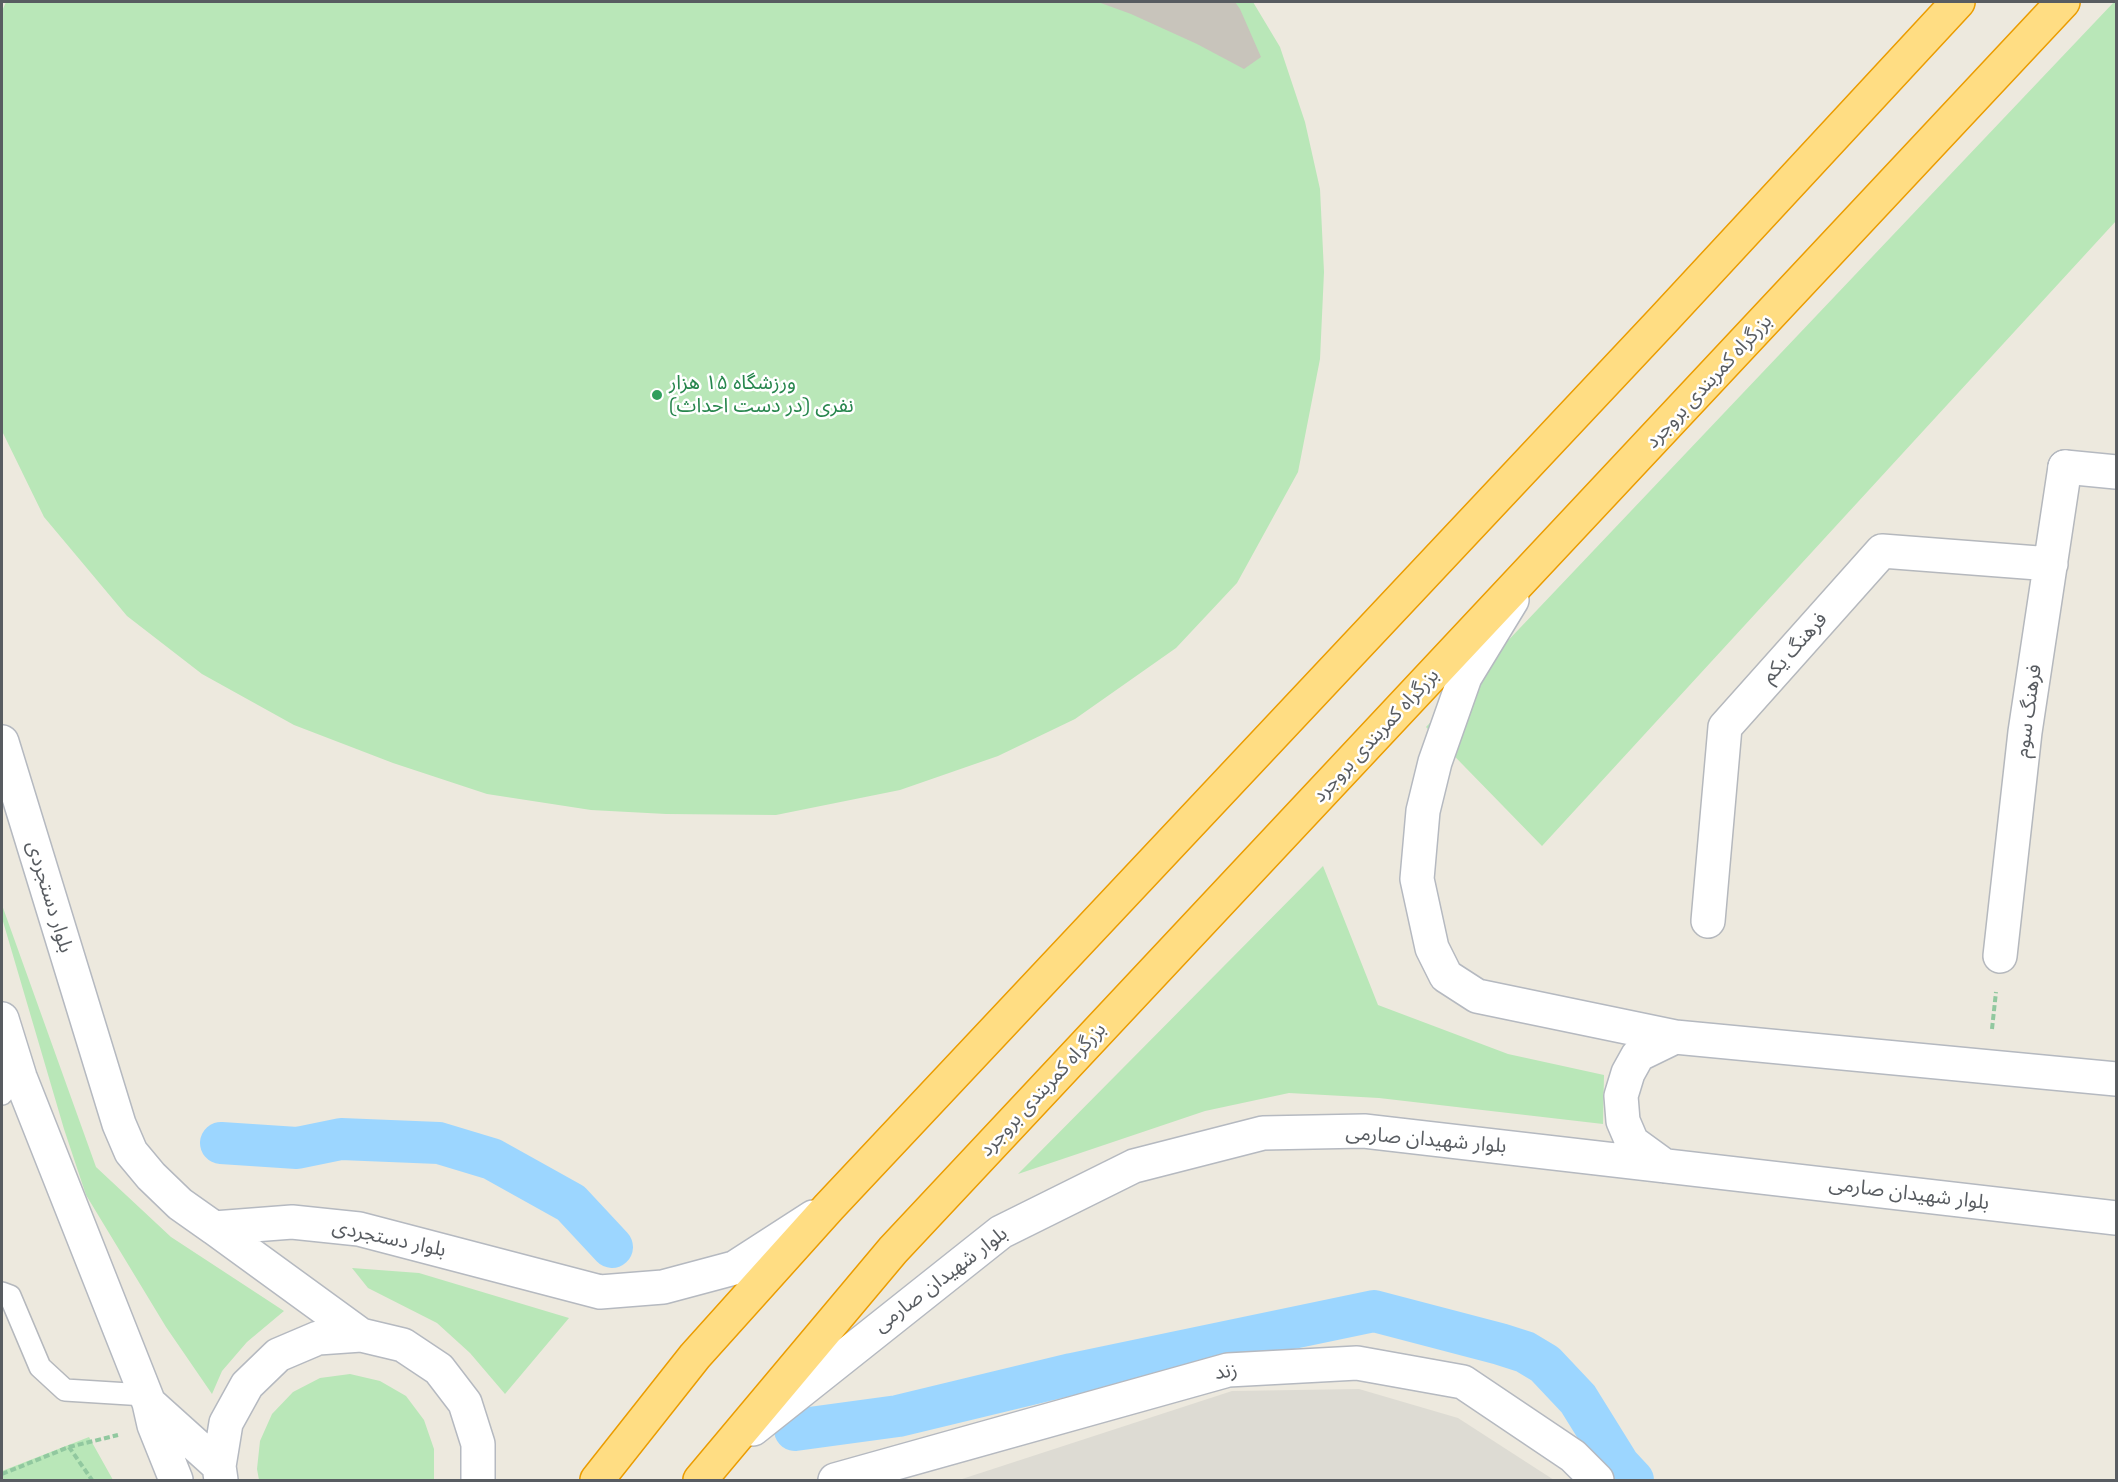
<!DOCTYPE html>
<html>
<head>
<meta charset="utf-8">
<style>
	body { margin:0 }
	#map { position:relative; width:2118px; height:1482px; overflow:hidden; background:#ede9de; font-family:"Space Grotesk",sans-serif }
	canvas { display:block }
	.frame { position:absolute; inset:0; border:3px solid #585c61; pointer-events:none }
</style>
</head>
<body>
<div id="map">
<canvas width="2118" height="1482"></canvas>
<div class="frame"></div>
</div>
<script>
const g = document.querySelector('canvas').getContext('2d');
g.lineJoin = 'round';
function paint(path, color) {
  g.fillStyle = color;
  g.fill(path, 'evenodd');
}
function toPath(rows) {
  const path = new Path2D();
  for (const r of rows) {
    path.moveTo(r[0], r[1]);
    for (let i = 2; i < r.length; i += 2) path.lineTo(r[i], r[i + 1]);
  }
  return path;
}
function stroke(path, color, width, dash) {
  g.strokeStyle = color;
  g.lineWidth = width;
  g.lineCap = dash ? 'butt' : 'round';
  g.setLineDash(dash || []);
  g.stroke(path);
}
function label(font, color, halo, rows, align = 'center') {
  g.font = font + ' "Space Grotesk","Noto Sans Arabic",sans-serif';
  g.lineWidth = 5;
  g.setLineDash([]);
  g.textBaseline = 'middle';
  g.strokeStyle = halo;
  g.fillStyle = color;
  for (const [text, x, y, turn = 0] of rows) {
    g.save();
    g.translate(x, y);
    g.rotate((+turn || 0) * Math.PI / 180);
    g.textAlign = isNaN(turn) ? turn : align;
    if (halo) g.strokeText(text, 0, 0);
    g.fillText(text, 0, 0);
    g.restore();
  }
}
const industrial = toPath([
	[1359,1389,1458,1418,1554,1480,959,1480,1232,1391]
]);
const green = toPath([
	[6,2,1253,2,1280,47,1305,122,1320,189,1324,272,1320,359,1298,472,1237,583,1176,648,1075,719,998,756,900,790,776,815,666,814,591,810,487,794,393,763,294,725,202,674,127,616,44,517,2,431,2,11],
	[2114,2,2116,2,2116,221,1542,846,1426,727],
	[1323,866,1378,1005,1508,1054,1604,1075,1603,1124,1379,1098,1289,1093,1205,1111,1018,1174],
	[2,905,96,1167,171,1237,284,1311,247,1342,222,1371,212,1394,166,1327,86,1195,64,1129,2,918],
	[352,1268,419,1273,569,1318,505,1394,470,1353,437,1323,368,1288],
	[350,1374,380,1381,406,1396,424,1420,434,1449,434,1480,259,1480,257,1469,260,1441,272,1414,293,1392,320,1378],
	[89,1437,113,1480,2,1480,2,1471]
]);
const canal = toPath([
	[221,1143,297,1148,341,1139,439,1143,492,1159,571,1203,612,1247],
	[795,1430,898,1416,1072,1374,1374,1311,1500,1344,1525,1352,1545,1364,1578,1399,1619,1465,1633,1480]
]);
const building = toPath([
	[1098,2,1235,2,1240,9,1261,57,1244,69,1197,44,1131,14]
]);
const path = toPath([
	[1992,1029,1996,992],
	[69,1447,118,1435],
	[2,1474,69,1447,92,1480]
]);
const lane = toPath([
	[2,1094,11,1056],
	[2,1293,10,1296,40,1367,65,1390,145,1395]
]);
const street = toPath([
	[1708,921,1725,727,1882,551,2051,564],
	[2000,956,2025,732,2065,467]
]);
const secondary = toPath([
	[2065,467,2116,472],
	[1512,600,1465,677,1435,762,1423,811,1417,879,1432,948,1446,976,1477,996,1675,1037,2116,1079],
	[2,742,119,1124,131,1152,151,1176,180,1204,214,1228,292,1222,359,1229,600,1292,663,1287,734,1268,813,1217],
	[2,1019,20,1077,149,1403,154,1425,176,1480],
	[1665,1166,1632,1142,1623,1121,1621,1096,1628,1073,1638,1055,1675,1037],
	[214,1228,361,1335],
	[149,1403,219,1466],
	[753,1429,1001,1232,1134,1166,1263,1133,1364,1131,2116,1218],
	[221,1480,219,1466,226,1423,247,1385,278,1355,318,1338,361,1335,403,1345,439,1369,465,1403,478,1444,478,1480],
	[835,1480,1228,1370,1357,1363,1463,1382,1573,1456,1597,1480]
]);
const highway = toPath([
	[597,1480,695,1356,829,1207,1663,320,1958,2],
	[700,1480,893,1250,2063,2]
]);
const markers = [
	[657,395,6,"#2e9e5b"]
];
const streetNames = [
	["بزرگراه کمربندی بروجرد",1709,382,-47],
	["فرهنگ یکم",1795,648,-48],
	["فرهنگ سوم",2029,711,-82],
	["بزرگراه کمربندی بروجرد",1376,736,-47],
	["بلوار دستجردی",49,897,73],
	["بزرگراه کمربندی بروجرد",1043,1090,-47],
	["بلوار شهیدان صارمی",1426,1140,5],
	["بلوار شهیدان صارمی",1909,1194,7],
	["بلوار دستجردی",389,1239,12],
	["بلوار شهیدان صارمی",941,1280,-37],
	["زند",1226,1372,-10]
];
const leisureNames = [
	["ورزشگاه ۱۵ هزار",669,384],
	["نفری (در دست احداث)",669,407]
];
paint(industrial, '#dddbd3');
paint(green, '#b9e7b8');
stroke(canal, '#9cd6ff', 42);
paint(building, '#c8c4bb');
stroke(lane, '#b5b8bd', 24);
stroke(street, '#b5b8bd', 36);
stroke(secondary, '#b5b9c0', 36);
stroke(highway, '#eb9c00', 36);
stroke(path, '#91c89f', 4, [6, 3]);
stroke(lane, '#fff', 21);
stroke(street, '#fff', 33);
stroke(secondary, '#fff', 33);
stroke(highway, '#ffdd83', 33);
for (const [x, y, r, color] of markers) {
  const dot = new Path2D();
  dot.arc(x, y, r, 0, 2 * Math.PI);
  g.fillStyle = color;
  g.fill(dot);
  stroke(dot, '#fff', 2);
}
label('20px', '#585c61', '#fff', streetNames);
label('20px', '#27864d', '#fff', leisureNames, 'left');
</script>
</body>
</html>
